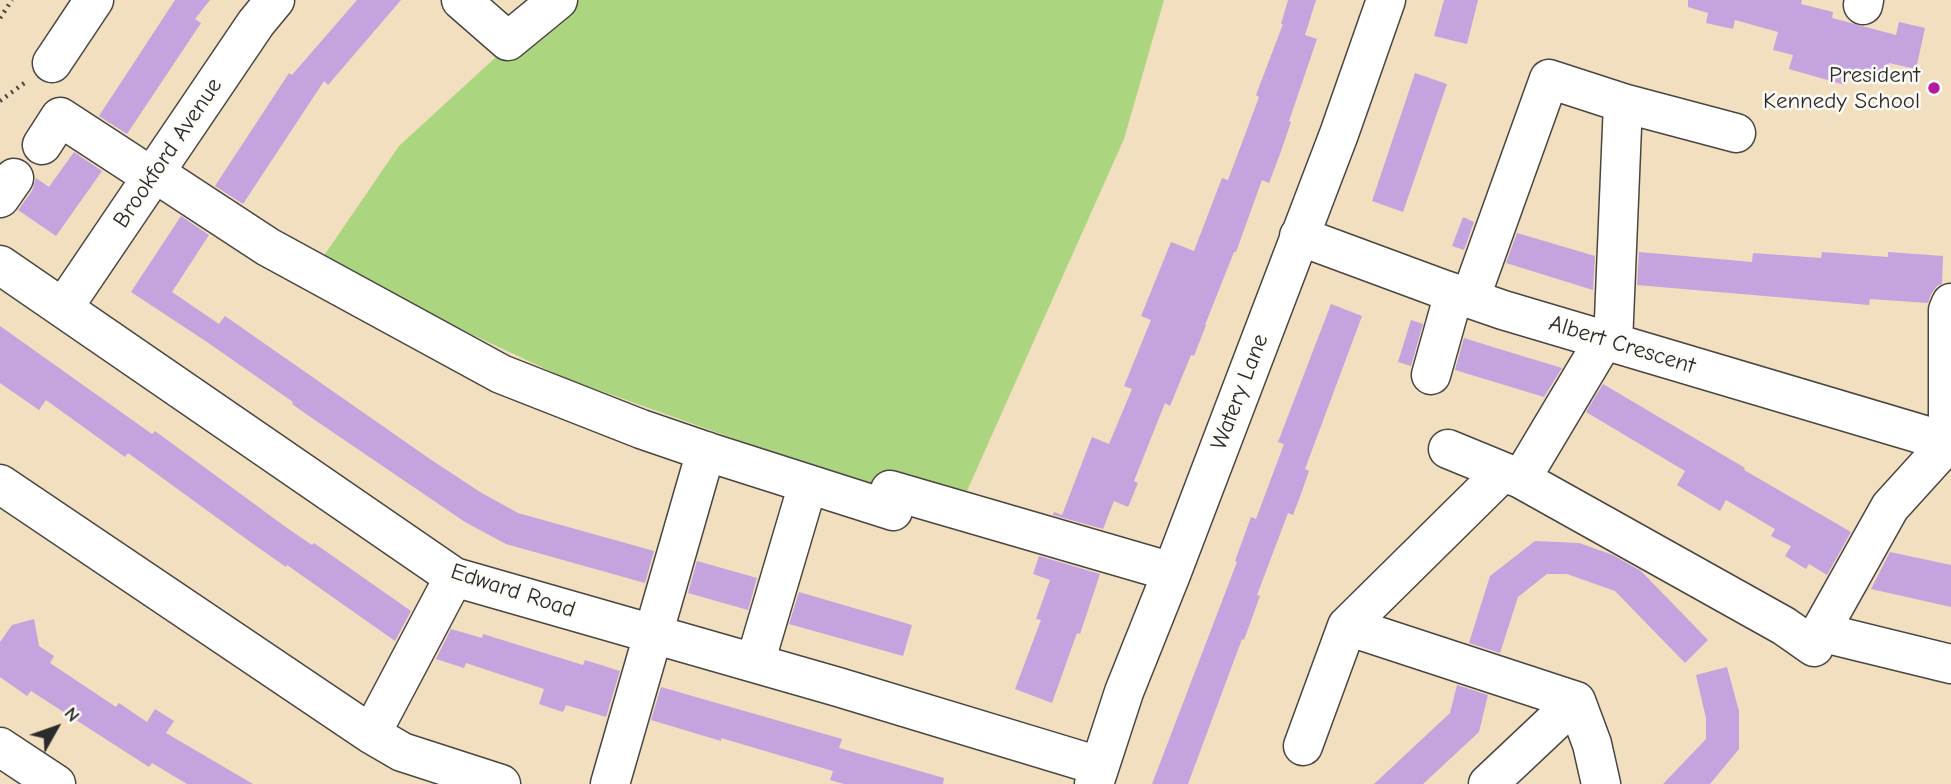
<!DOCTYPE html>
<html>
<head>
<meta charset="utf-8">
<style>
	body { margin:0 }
	#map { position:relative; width:1951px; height:784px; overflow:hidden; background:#f1dfc0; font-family:"Comic Neue",sans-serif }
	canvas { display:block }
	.north { position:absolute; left:21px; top:693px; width:70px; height:70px; -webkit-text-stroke:5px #fdfcf7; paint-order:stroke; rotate:50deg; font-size:19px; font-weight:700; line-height:28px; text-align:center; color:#2b2b2b }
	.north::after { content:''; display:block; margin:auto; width:24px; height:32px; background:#2b2b2b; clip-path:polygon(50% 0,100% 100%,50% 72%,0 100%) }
</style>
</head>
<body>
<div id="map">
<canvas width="1951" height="784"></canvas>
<div class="north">N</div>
</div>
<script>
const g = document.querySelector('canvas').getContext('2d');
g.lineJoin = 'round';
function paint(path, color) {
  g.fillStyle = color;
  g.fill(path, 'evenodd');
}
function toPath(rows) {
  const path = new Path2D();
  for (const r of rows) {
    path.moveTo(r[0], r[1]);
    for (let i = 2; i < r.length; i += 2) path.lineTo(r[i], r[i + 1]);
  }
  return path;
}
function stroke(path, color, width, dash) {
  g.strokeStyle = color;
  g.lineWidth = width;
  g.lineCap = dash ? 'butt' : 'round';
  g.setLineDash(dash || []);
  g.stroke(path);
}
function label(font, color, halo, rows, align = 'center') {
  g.font = font + ' "Comic Neue",sans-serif';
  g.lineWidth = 5;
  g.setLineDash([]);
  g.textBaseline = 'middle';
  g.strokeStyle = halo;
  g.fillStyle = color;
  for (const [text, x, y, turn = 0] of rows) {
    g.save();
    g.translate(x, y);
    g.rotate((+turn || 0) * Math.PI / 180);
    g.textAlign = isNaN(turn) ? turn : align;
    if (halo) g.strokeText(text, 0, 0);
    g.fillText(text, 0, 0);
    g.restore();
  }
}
const green = toPath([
	[565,0,1164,0,1124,139,962,502,869,487,565,378,319,263,399,146,508,46]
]);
const building = toPath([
	[175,0,210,0,195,19,201,23,127,134,99,116],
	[357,0,401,0,328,85,324,81,243,204,215,186,289,73,292,75],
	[1288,0,1316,0,1305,35,1317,39,1289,121,1291,122,1280,154,1269,183,1262,180,1236,252,1234,252,1205,325,1206,325,1194,356,1191,355,1170,406,1165,403,1134,481,1138,483,1128,507,1114,501,1103,529,1053,515,1054,512,1062,515,1092,437,1109,444,1132,389,1124,386,1151,320,1141,316,1171,242,1194,251,1222,178,1228,180,1243,140,1259,97,1256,95,1283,24,1281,24],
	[1444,0,1478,0,1467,44,1434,36],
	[1688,0,1802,0,1801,4,1833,12,1832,18,1896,35,1899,22,1925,28,1916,69,1889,63,1884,83,1847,74,1845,85,1789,69,1793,55,1773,50,1778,32,1735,20,1733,29,1706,23,1708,13,1688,7],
	[1415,73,1447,84,1403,212,1372,201],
	[74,152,102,171,56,236,18,210,32,191,36,178,49,187],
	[181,216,209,235,172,292,219,324,225,316,427,457,480,492,518,513,654,551,645,583,506,544,465,522,309,416,292,404,293,402,207,342,131,292],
	[1463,217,1474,222,1464,250,1452,246],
	[1517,233,1595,256,1593,290,1506,263],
	[1639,252,1752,262,1753,253,1821,258,1822,252,1888,257,1888,252,1943,256,1942,284,1937,286,1931,294,1928,303,1870,299,1869,305,1637,285],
	[1331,304,1362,316,1305,469,1309,471,1301,494,1293,515,1288,513,1257,595,1260,596,1244,640,1242,639,1188,784,1152,784,1237,562,1235,561,1251,517,1256,519,1284,444,1278,442],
	[1411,320,1423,324,1411,366,1398,362],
	[0,326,152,434,155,431,287,528,312,545,314,543,411,611,395,641,287,565,286,567,249,541,128,453,125,457,46,400,39,410,0,383],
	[1464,338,1496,348,1562,368,1544,397,1455,370],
	[1603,384,1745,468,1744,470,1851,532,1827,575,1809,564,1806,569,1785,556,1791,546,1771,536,1775,529,1726,500,1720,511,1677,485,1685,471,1586,412],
	[1535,541,1579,543,1613,555,1641,571,1708,640,1685,663,1615,591,1567,574,1547,574,1518,597,1500,653,1469,643,1490,576],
	[1890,552,1951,565,1951,607,1871,589],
	[1039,556,1100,574,1080,634,1077,633,1052,703,1015,689,1041,620,1036,619,1050,580,1033,574],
	[697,561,757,578,748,610,688,593],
	[799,592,912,625,903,656,789,624],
	[34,619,39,646,54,656,50,663,116,707,119,703,147,722,155,709,174,721,166,733,253,784,187,784,152,763,149,767,31,691,27,696,0,677,0,642,12,625],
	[451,629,482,638,483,634,583,665,585,660,620,671,606,717,566,705,563,712,539,704,544,689,466,663,464,668,436,659],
	[1727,667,1739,711,1739,749,1710,784,1663,784,1706,739,1706,718,1696,675],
	[1457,685,1488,695,1479,732,1423,784,1374,784,1450,713],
	[661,687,842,739,839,748,944,778,943,784,844,784,830,780,833,771,721,738,721,741,651,720]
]);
const path = toPath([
	[0,18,12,0],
	[0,101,27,81]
]);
const minor = toPath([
	[461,0,508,41,558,0],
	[1863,5,1864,0],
	[52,63,94,0],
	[1623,103,1736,133],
	[42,145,60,117,152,177],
	[155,173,268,247,501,374,641,429,711,453,893,511],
	[0,198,14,178],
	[1299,236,1445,290,1503,310,1951,443],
	[0,265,454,577,838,687,1099,766],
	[1470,299,1549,79,1623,103,1613,343],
	[1951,303,1948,310,1948,443,1890,507,1820,632,1951,664],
	[63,308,256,23,275,0],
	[1431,375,1454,293],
	[1448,449,1521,479,1604,340],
	[1503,472,1347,626,1576,701],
	[1521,479,1784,626,1814,647,1820,632],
	[0,484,371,734],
	[890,490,1172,572],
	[454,577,371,734,402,752,501,784],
	[755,663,808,484],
	[1576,701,1592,744,1601,784],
	[1303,746,1347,626],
	[0,747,56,784],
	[610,784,706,451],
	[1094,784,1124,692,1172,572,1339,134,1386,0],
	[1488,784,1576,701]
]);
const markers = [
	[1934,88,7,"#b5179e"]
];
const poiNames = [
	["President",1920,75],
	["Kennedy School",1920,101]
];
const streetNames = [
	["Brookford Avenue",168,153,-56],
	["Albert Crescent",1622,345,17],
	["Watery Lane",1240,392,-69],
	["Edward Road",513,591,18]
];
paint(green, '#acd580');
paint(building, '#c4a3de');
stroke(minor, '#494641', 41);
stroke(path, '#494641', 4.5, [2, 5]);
stroke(minor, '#fff', 38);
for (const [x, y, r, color] of markers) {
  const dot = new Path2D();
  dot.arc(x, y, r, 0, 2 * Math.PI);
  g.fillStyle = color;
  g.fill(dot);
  stroke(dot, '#fdfcf7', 2.5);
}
label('23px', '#2b2b2b', '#fdfcf7', poiNames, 'right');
label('23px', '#2b2b2b', '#fdfcf7', streetNames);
</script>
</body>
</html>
